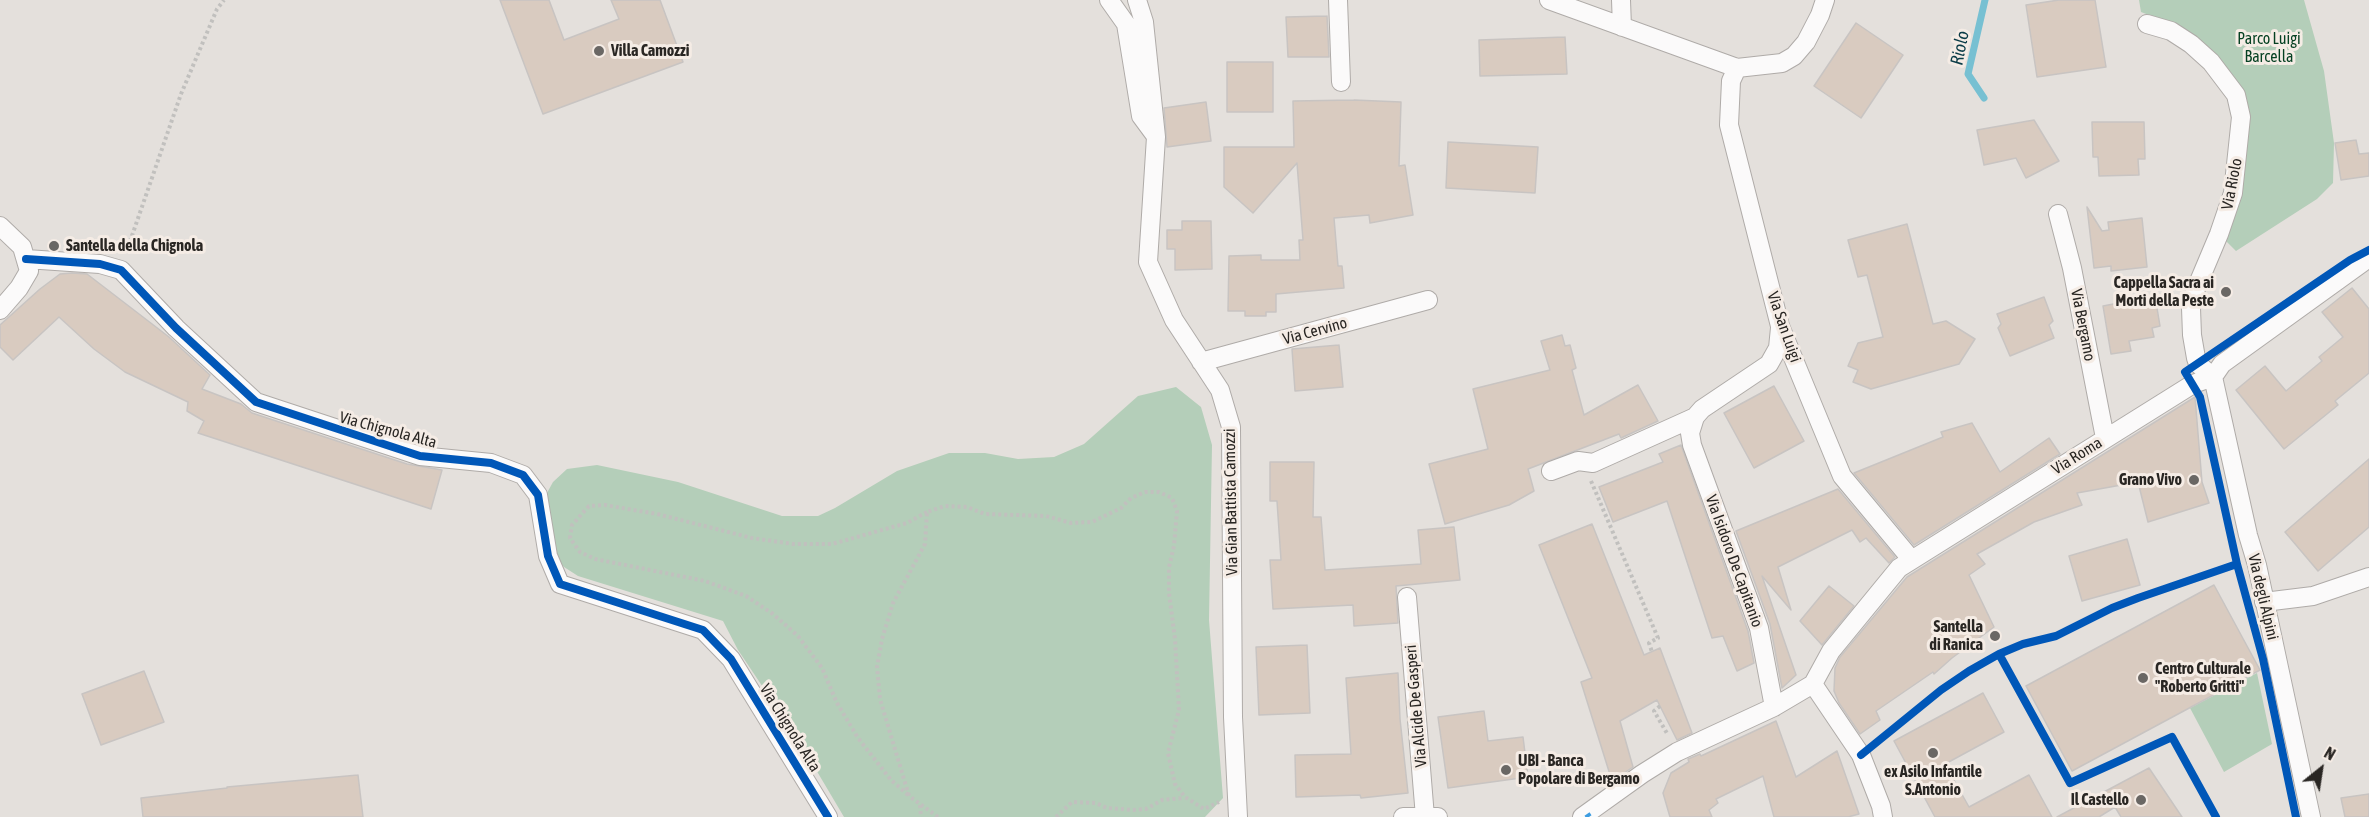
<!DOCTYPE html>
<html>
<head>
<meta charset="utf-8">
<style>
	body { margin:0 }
	#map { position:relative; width:2369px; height:817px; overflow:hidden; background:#e4e0dc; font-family:"Asap Condensed",sans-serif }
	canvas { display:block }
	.north { position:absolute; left:2291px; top:739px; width:60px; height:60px; -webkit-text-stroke:4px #f5ece5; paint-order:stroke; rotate:30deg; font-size:16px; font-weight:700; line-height:24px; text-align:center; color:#292623 }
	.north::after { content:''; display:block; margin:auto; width:21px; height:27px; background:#292623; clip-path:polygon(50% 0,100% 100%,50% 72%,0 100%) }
</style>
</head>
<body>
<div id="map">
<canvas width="2369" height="817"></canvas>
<div class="north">N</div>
</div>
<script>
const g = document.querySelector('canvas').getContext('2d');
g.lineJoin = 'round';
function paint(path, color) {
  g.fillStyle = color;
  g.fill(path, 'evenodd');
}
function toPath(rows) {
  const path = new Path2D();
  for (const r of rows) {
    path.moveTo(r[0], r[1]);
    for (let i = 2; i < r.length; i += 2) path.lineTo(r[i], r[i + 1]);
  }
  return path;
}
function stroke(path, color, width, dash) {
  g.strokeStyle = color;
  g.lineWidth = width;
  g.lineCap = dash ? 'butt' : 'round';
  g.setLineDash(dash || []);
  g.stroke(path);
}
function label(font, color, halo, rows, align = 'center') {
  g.font = font + ' "Asap Condensed",sans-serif';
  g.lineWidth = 6;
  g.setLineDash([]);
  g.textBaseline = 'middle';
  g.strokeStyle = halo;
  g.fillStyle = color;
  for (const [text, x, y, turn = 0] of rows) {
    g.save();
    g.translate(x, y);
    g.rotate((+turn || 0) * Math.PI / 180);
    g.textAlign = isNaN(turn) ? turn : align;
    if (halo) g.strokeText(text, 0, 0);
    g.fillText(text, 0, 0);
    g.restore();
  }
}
const green = toPath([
	[2139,0,2304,0,2324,71,2334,143,2333,183,2317,199,2236,251,2226,241,2245,99,2162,20,2141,12],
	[1176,387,1201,407,1212,445,1209,620,1223,798,1205,817,844,817,799,741,738,650,723,621,578,576,564,567,552,553,542,502,553,482,567,469,597,465,678,482,782,516,818,516,835,508,897,471,949,453,985,453,1018,459,1054,457,1084,444,1138,396],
	[2257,673,2272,744,2224,772,2190,708]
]);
const stream = toPath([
	[1984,98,1968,74,1985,0]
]);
const building = toPath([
	[500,0,549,0,564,40,619,19,611,0,660,0,683,62,543,114,500,0],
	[2059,0,2095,0,2106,67,2037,77,2026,5,2059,0],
	[1327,16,1329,57,1288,57,1286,17,1327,16],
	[1856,23,1903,55,1861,118,1814,86,1856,23],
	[1565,37,1567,74,1480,76,1479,40,1565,37],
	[1227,62,1273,62,1273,112,1227,112,1227,62],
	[1354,100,1401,102,1399,166,1405,165,1413,215,1370,223,1369,215,1334,218,1338,266,1342,266,1344,288,1276,294,1276,312,1266,312,1266,316,1245,316,1245,311,1228,311,1229,256,1261,255,1261,260,1300,260,1299,240,1303,240,1297,163,1253,213,1224,187,1224,147,1294,147,1293,101,1354,100],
	[1206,102,1211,141,1167,147,1164,108,1206,102],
	[2034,120,2059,161,2026,178,2016,158,1984,165,1977,130,2034,120],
	[2092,122,2144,122,2145,159,2138,159,2139,175,2099,176,2098,157,2093,157,2092,122],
	[2356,140,2359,154,2369,153,2369,176,2341,180,2335,143,2356,140],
	[1448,142,1538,147,1535,193,1446,188,1448,142],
	[2087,207,2102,231,2109,230,2108,222,2142,218,2147,267,2111,271,2111,266,2094,268,2087,207],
	[1182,221,1211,221,1212,269,1175,270,1175,249,1167,249,1167,230,1182,230,1182,221],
	[1907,224,1933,324,1946,321,1975,339,1959,364,1871,389,1853,382,1858,370,1848,366,1858,343,1883,337,1867,275,1858,277,1848,240,1907,224],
	[72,273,87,274,169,337,210,375,202,389,241,404,252,413,407,464,442,470,431,509,198,433,204,421,187,411,188,402,125,372,94,349,59,317,13,360,0,347,0,325,40,289,60,274,72,273],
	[2352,288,2369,309,2369,373,2335,401,2338,405,2284,449,2236,390,2265,366,2286,391,2322,361,2319,357,2343,337,2322,312,2352,288],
	[2155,296,2160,326,2152,328,2154,337,2129,341,2131,351,2111,354,2103,306,2155,296],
	[2044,297,2053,321,2049,325,2054,338,2010,356,1998,328,2001,324,1997,314,2044,297],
	[1562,335,1565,346,1570,345,1576,368,1572,370,1584,415,1638,385,1658,421,1621,438,1619,434,1528,469,1534,491,1509,505,1445,524,1429,464,1488,449,1473,389,1550,370,1541,341,1562,335],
	[1339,345,1343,387,1295,391,1292,349,1339,345],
	[1774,386,1804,441,1754,468,1724,413,1774,386],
	[2195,397,2202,482,2209,503,2148,522,2138,482,2077,493,2082,505,2034,522,1977,554,1985,564,1969,575,1994,627,1952,658,1934,674,1933,672,1876,711,1880,720,1860,734,1839,703,1834,691,1835,668,1840,657,1907,577,2195,397],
	[1972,423,2000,472,2049,438,2060,454,1914,545,1854,473,1943,437,1941,432,1972,423],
	[1681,445,1748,631,1754,663,1737,671,1723,636,1712,638,1667,501,1613,522,1599,487,1663,462,1659,454,1681,445],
	[2369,459,2369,527,2318,571,2285,532,2369,459],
	[1270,462,1314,462,1313,517,1321,517,1325,570,1421,564,1418,530,1454,527,1460,580,1396,586,1398,623,1354,626,1353,605,1273,609,1270,560,1281,560,1277,501,1270,501,1270,462],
	[1838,489,1895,557,1889,563,1866,538,1860,542,1852,530,1778,567,1791,610,1762,576,1796,675,1782,688,1770,624,1736,531,1838,489],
	[1592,524,1644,655,1660,648,1692,733,1677,740,1657,700,1620,721,1633,767,1612,781,1581,682,1592,678,1539,545,1592,524],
	[2127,539,2140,585,2082,601,2069,556,2127,539],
	[2214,585,2260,670,2072,771,2026,686,2214,585],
	[1829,586,1854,606,1822,645,1800,621,1829,586],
	[1307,645,1310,713,1259,715,1256,647,1307,645],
	[144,671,164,722,101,745,82,694,144,671],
	[1398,673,1400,719,1408,793,1361,798,1360,795,1296,797,1295,755,1351,754,1346,678,1398,673],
	[1983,693,2004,732,1945,764,1969,807,2029,775,2052,817,1935,817,1894,741,1983,693],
	[1484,711,1488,741,1523,737,1528,777,1448,788,1438,717,1484,711],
	[1776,721,1796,777,1837,751,1859,814,1848,817,1774,817,1763,776,1716,799,1718,803,1709,810,1712,817,1670,817,1663,793,1671,773,1689,762,1688,759,1700,754,1701,756,1776,721],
	[2149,768,2182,817,2121,817,2115,807,2099,817,2057,817,2149,768],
	[358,775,363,817,143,817,141,798,227,788,227,787,358,775],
	[2369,794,2369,817,2345,817,2341,798,2369,794]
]);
const path = toPath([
	[126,253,181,94,217,9,224,0],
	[1591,481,1658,638,1649,643,1652,652],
	[1660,706,1654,711,1668,735],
	[908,795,891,780,858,738,837,703,822,668,798,636,773,614,746,596,705,581,595,559,580,552,570,538,572,525,589,506,605,505,657,514,752,538,793,544,832,544,907,523,927,512],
	[920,805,921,817],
	[938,817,909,796,880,699,877,667,882,639,893,603,925,544,927,512,945,506,967,507,985,514,1046,516,1071,523,1092,522,1121,508,1131,498,1145,492,1159,492,1172,498,1177,511,1174,546,1169,567,1169,593,1175,639,1179,710,1168,753,1175,784,1185,797,1204,809,1219,802],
	[1056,817,1072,802,1096,803,1107,808,1133,810,1146,809,1162,800,1184,798]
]);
const minor = toPath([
	[1109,0,1126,24,1141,116,1155,135],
	[1137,0,1144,22,1156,137,1148,262,1174,320,1220,390,1231,427,1233,717,1238,817],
	[1338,0,1341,82],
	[1549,0,1737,68,1731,81,1729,125,1780,326,1842,476,1911,559],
	[1621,0,1622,27],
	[2147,24,2171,31,2191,44,2211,62,2236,95,2241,117,2233,193,2219,234,2195,291,2191,308,2192,335,2196,358,2198,364,2213,377],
	[1737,68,1782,63,1794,56,1806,42,1820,15,1825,0],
	[2058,214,2072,268,2105,438],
	[0,226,22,247,29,271,19,288,0,310],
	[26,259,100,264,121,270,176,328,256,402,420,456,491,463,523,475,538,495,548,556,560,584,703,630,731,659,828,817],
	[1201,362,1428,300],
	[2213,377,2248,535,2257,565,2311,817],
	[1695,417,1690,433,1692,445,1759,628,1774,707],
	[1551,471,1578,461,1593,463,1695,417,1702,409,1769,364,1778,348,1780,328],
	[1407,597,1425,817],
	[2264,602,2313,596,2369,577],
	[1813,684,1831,651,1899,568,2193,384,2213,377,2222,364,2369,258],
	[1813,684,1861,755,1881,806,1883,817],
	[1403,817,1438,817],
	[1582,817,1642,774,1677,752,1774,707,1813,684]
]);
const quiet = toPath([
	[1587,814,1589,817]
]);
const cycleway = toPath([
	[26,259,100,264,121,270,176,328,256,402,420,456,491,463,523,475,538,495,548,556,560,584,703,630,731,659,828,817],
	[1999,654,2070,783,2172,737,2216,817],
	[1861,755,1941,690,1969,671,1999,654,2023,644,2056,636,2112,608,2138,598,2237,564],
	[2296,817,2263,659,2237,564,2200,397,2185,372,2350,260,2369,250]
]);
const markers = [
	[599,51,6,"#6a6764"],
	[54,246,6,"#6a6764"],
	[2226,292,6,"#6a6764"],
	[2194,480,6,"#6a6764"],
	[1995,636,6,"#6a6764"],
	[2143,678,6,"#6a6764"],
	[1933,753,6,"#6a6764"],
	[1506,770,6,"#6a6764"],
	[2141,800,6,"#6a6764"]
];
const parkNames = [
	["Parco Luigi",2269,39],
	["Barcella",2269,57]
];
const poiNames = [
	["Villa Camozzi",611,51],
	["Santella della Chignola",66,246],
	["Cappella Sacra ai",2214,283,"right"],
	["Morti della Peste",2214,301,"right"],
	["Grano Vivo",2182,480,"right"],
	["Santella",1983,627,"right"],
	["di Ranica",1983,645,"right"],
	["Centro Culturale",2155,669],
	["\"Roberto Gritti\"",2155,687],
	["UBI - Banca",1518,761],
	["Popolare di Bergamo",1518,779],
	["ex Asilo Infantile",1933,772,"center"],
	["S.Antonio",1933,790,"center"],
	["Il Castello",2129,800,"right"]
];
const streetNames = [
	["Via Riolo",2232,184,-79],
	["Via Bergamo",2083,325,79],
	["Via San Luigi",1784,327,71],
	["Via Cervino",1315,331,-15],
	["Via Chignola Alta",388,430,15],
	["Via Roma",2077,456,-32],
	["Via Gian Battista Camozzi",1231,502,-91],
	["Via Isidoro De Capitanio",1734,561,70],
	["Via degli Alpini",2263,597,77],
	["Via Alcide De Gasperi",1416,706,-95],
	["Via Chignola Alta",790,728,58]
];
const waterNames = [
	["Riolo",1960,48,-79]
];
paint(green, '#b4ceb9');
stroke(stream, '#77c0d2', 7);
paint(building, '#d9cbc0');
stroke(building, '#c8c4c2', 1.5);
stroke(minor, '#afaba8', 20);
stroke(path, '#c1c0be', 4, [3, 3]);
stroke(minor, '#fbfafa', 18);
stroke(quiet, '#3d9ce0', 6, [12, 6]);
stroke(cycleway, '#0057b8', 8);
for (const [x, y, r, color] of markers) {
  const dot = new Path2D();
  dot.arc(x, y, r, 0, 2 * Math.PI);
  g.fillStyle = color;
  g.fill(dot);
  stroke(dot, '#f5ece5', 2);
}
label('16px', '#054122', '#f5ece5', parkNames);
label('bold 16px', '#292623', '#f5ece5', poiNames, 'left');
label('16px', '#292623', '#f5ece5', streetNames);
label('italic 18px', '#0b3c47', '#f5ece5', waterNames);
</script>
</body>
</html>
